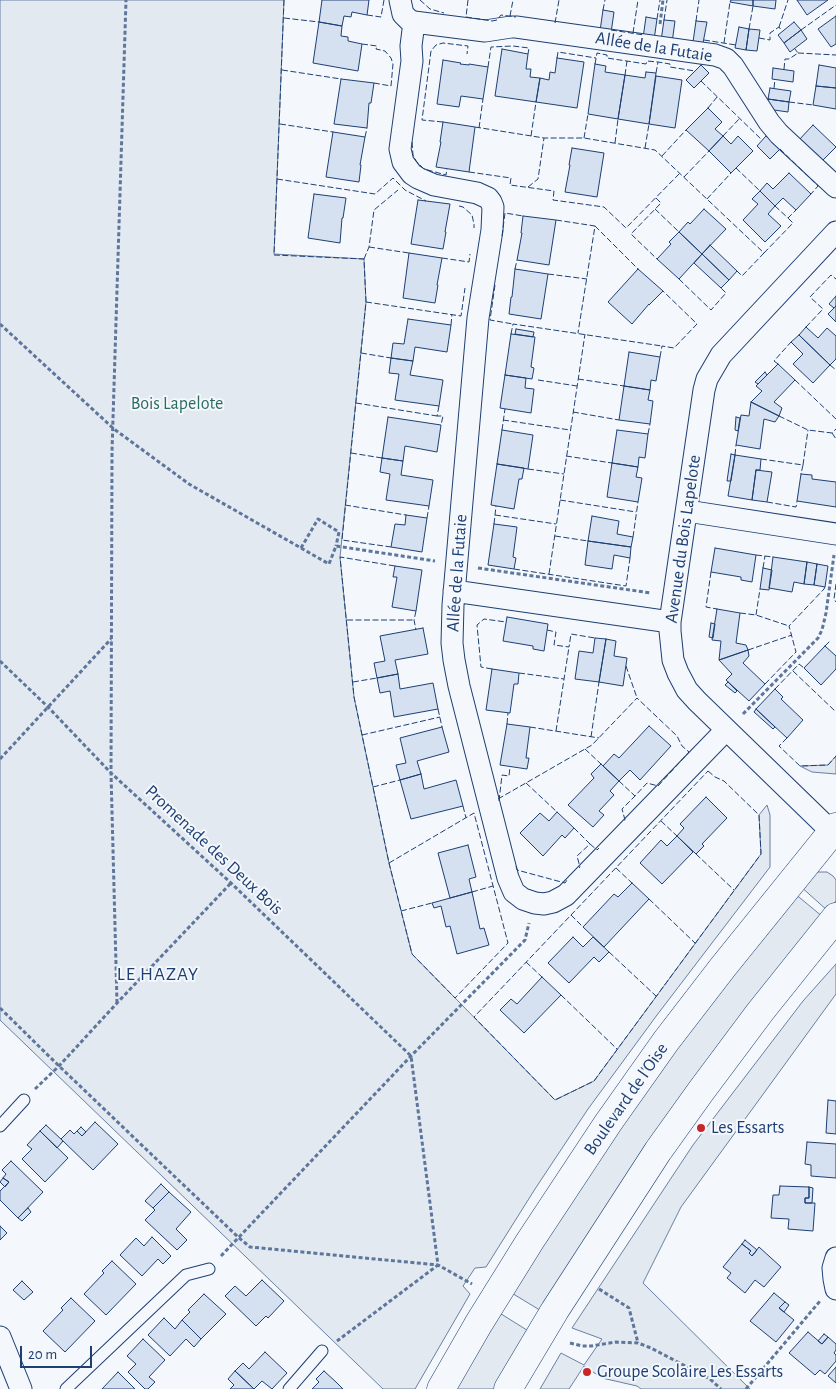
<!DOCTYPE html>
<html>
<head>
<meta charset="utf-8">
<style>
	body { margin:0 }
	#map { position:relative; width:836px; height:1389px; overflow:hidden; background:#f4f7fb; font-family:"Alegreya Sans",sans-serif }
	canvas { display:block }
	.scale { position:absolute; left:20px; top:1346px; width:72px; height:22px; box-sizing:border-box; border:2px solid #1d3f73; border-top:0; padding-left:6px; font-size:15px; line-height:18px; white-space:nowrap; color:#1d3f73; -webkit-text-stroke:4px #f4f7fb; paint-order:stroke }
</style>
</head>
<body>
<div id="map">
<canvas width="836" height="1389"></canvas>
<div class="scale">20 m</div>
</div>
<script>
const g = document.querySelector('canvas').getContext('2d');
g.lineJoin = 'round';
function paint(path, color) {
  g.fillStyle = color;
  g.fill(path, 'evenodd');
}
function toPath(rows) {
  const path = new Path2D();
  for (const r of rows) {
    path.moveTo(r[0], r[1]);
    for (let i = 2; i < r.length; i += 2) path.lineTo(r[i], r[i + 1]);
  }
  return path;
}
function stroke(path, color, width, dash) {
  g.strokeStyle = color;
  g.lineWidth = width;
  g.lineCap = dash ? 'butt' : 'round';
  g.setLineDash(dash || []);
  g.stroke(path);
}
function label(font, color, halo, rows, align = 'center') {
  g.font = font + ' "Alegreya Sans",sans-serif';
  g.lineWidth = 4;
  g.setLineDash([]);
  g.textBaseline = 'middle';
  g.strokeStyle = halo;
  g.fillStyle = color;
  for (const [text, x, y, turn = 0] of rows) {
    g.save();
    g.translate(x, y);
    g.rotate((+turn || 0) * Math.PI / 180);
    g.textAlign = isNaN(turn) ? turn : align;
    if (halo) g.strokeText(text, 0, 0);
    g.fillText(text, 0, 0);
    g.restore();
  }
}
const green = toPath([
	[0,0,284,0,274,254,364,259,366,302,340,557,354,697,389,863,412,954,555,1100,594,1081,761,854,759,815,767,805,770,815,770,867,657,1015,588,1109,535,1189,486,1267,475,1268,463,1286,470,1294,415,1389,383,1389,0,1020,0,0],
	[836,756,836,774,812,772,800,766,828,765,836,756],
	[817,872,827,872,833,876,836,880,836,901,828,911,800,886,817,872],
	[794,893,823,917,543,1312,510,1292,624,1118,794,893],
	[836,964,836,994,681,1207,643,1283,750,1389,641,1389,637,1386,602,1378,584,1366,569,1389,540,1389,561,1353,584,1365,602,1339,572,1328,693,1145,803,1001,836,964],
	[498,1312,530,1332,497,1389,454,1389,498,1312]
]);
const building = toPath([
	[322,0,369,0,367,15,352,12,351,17,344,16,342,26,319,22,322,0],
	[731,0,753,0,753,6,730,2,731,0],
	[753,0,776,0,775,9,753,6,753,0],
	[797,0,828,0,807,15,797,0],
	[603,10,614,12,611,33,600,31,603,10],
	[836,16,836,44,831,47,818,29,836,16],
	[646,17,657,19,654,40,643,38,646,17],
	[664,20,675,21,672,43,661,41,664,20],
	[696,21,707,22,703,43,693,42,696,21],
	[319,22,342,26,341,36,348,37,348,41,362,44,358,71,313,63,319,22],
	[794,22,801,30,784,43,778,35,794,22],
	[739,27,749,29,746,50,735,48,739,27],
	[749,29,760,30,757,51,746,50,749,29],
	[801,30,807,39,790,52,784,43,801,30],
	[502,49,528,54,526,69,531,69,530,77,540,78,536,102,495,96,502,49],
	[557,58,584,62,577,108,536,102,540,78,549,80,550,72,555,73,557,58],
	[443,60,461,63,460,64,469,65,469,64,488,67,483,99,461,96,459,107,437,104,443,60],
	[595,64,606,66,605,72,625,75,618,119,588,114,595,64],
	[701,65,709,73,694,88,686,80,701,65],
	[819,65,836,68,836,88,816,86,819,65],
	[773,68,794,71,793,82,772,79,773,68],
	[646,72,656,73,649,124,618,119,625,75,645,78,646,72],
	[656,76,682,80,675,128,649,124,656,76],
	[341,79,374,83,371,103,369,103,367,128,334,124,341,79],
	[816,86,836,88,836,109,813,105,816,86],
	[770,88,791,91,789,102,768,99,770,88],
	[768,99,789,102,788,112,767,109,768,99],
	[708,108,722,122,715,129,723,136,709,151,686,130,708,108],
	[443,122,475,127,469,172,436,167,441,142,440,142,443,122],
	[813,125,836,147,820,163,798,141,813,125],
	[333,132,365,137,360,165,361,165,359,182,326,177,333,132],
	[723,136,731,144,738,136,753,151,731,173,709,151,723,136],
	[766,136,780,149,770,159,757,146,766,136],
	[572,148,604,153,597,197,565,192,570,165,569,165,572,148],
	[789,173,811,194,796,210,783,198,775,206,760,191,767,183,773,189,789,173],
	[760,191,775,206,768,214,781,226,765,242,743,220,758,204,752,199,760,191],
	[314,194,346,198,343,218,342,218,340,243,308,238,314,194],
	[418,200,450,204,445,232,446,232,443,249,411,244,418,200],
	[704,209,726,229,702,254,679,232,688,222,690,224,704,209],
	[523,216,556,220,549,265,517,260,522,233,521,233,523,216],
	[679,232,702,254,679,279,657,259,671,244,669,242,679,232],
	[710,245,737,271,729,280,702,254,710,245],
	[409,253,442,258,437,285,438,285,435,303,403,298,409,253],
	[702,254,729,280,721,288,694,263,702,254],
	[515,269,548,274,541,319,509,314,511,297,512,297,515,269],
	[638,269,663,291,649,305,649,304,632,324,608,302,638,269],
	[836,296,836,306,834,308,829,304,836,296],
	[836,306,836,322,828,314,836,306],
	[408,319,451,325,447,352,415,347,413,361,391,358,393,343,404,344,408,319],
	[806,327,818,338,827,328,836,336,836,359,830,365,799,335,806,327],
	[516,329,534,332,533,337,515,334,516,329],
	[511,334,535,337,531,367,534,368,532,379,505,375,511,334],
	[799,335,830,365,813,383,793,364,803,354,791,342,799,335],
	[629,352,660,357,656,381,651,380,650,390,624,386,629,352],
	[391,358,413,361,410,375,443,380,439,406,395,400,399,374,389,373,391,358],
	[778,364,795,380,774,402,782,408,779,416,751,402,762,391,756,386,778,364],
	[765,372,767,375,758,384,755,382,765,372],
	[505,375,526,378,525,388,534,389,531,413,500,408,505,375],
	[624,386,650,390,648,400,653,401,650,424,619,420,624,386],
	[751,402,779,416,775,422,764,419,760,449,736,445,741,415,749,416,751,402],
	[388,417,441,425,437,452,405,446,403,461,382,458,388,417],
	[736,417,740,418,738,431,735,430,736,417],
	[502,430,533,435,528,469,497,464,502,430],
	[617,430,648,434,645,458,639,457,638,467,612,463,617,430],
	[731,454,735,455,731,481,727,481,731,454],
	[735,455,761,459,760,470,756,470,752,500,728,496,735,455],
	[382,458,403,461,401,475,433,480,429,506,386,500,390,474,380,472,382,458],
	[612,463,638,467,636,477,642,478,638,502,607,497,612,463],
	[497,464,524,468,522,479,519,479,514,509,491,505,497,464],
	[756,470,772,472,767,502,752,500,756,470],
	[801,474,812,475,812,479,836,482,836,507,797,501,801,474],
	[406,515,427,518,422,552,391,547,395,524,405,525,406,515],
	[592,516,619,521,617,534,633,537,631,547,588,541,592,516],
	[494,524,517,527,513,557,516,558,514,569,488,565,494,524],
	[588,541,631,547,630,558,614,555,612,569,585,565,588,541],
	[715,548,756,555,752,582,741,580,741,577,711,572,715,548],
	[773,557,807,562,804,584,794,582,792,592,769,588,773,557],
	[807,562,817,564,814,585,804,584,807,562],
	[817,564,828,566,825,587,814,585,817,564],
	[395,566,422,570,416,611,392,607,397,577,393,577,395,566],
	[763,568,772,570,769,590,760,589,763,568],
	[717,609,740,613,736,643,746,645,748,650,719,660,721,641,712,640,717,609],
	[507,617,548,624,544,651,533,649,533,646,503,641,507,617],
	[711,623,715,624,713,638,709,637,711,623],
	[423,628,428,654,395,660,398,674,377,678,374,663,385,661,380,636,423,628],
	[595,638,606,639,599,682,575,679,579,651,593,653,595,638],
	[606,639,616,641,614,656,627,658,623,686,599,682,606,639],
	[825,646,836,656,836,669,821,685,804,668,825,646],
	[748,650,749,656,743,663,765,684,749,701,726,680,732,674,719,660,748,650],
	[492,669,519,673,518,684,514,684,510,713,486,710,492,669],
	[398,674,400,689,433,683,438,709,394,717,390,691,380,693,377,678,398,674],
	[728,682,737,691,735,693,725,685,728,682],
	[775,689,783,697,781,699,803,720,787,738,756,709,775,689],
	[756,709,775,727,773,729,754,712,756,709],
	[507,724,530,727,526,758,529,758,527,769,500,765,507,724],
	[649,726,671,746,640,780,630,770,619,781,603,766,614,754,619,758,649,726],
	[442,727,449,752,417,761,421,774,400,780,396,765,406,763,400,738,442,727],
	[601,764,619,781,610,791,614,795,599,811,604,815,593,827,568,805,594,778,591,774,601,764],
	[421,774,424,789,456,780,463,806,411,819,400,780,421,774],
	[706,797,727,818,702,844,704,846,696,854,677,836,684,828,680,824,706,797],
	[557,812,574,828,565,838,562,835,543,856,520,833,540,813,549,821,557,812],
	[677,836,693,852,662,884,640,863,661,840,667,846,677,836],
	[468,845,476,877,469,879,472,892,450,898,438,853,468,845],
	[632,883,649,899,604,947,583,927,614,894,618,897,632,883],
	[472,892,480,929,484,928,489,945,457,954,450,926,446,927,441,906,434,908,432,903,472,892],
	[573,937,583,947,593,937,609,952,599,962,594,957,569,983,548,963,573,937],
	[542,977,561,995,524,1033,500,1010,511,999,517,1004,542,977],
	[828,1100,836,1101,836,1134,826,1133,828,1100],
	[95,1122,118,1144,93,1170,61,1139,70,1130,74,1134,77,1131,82,1136,95,1122],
	[46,1125,63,1141,57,1148,40,1131,46,1125],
	[81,1127,86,1132,82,1136,77,1131,81,1127],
	[40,1131,68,1158,45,1182,22,1159,32,1149,27,1145,40,1131],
	[807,1142,836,1144,836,1178,811,1176,811,1165,805,1164,807,1142],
	[11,1161,43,1192,18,1218,0,1200,0,1191,9,1182,3,1178,6,1174,2,1170,11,1161],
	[3,1178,9,1182,5,1187,0,1182,3,1178],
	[161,1184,169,1192,153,1208,145,1201,161,1184],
	[780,1186,809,1187,809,1198,805,1198,805,1203,815,1203,813,1231,788,1229,789,1219,771,1218,773,1195,779,1195,780,1186],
	[809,1187,813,1188,812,1203,805,1203,805,1198,809,1198,809,1187],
	[169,1192,191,1212,176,1229,187,1240,177,1250,145,1220,155,1210,153,1208,169,1192],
	[28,1208,31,1212,22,1221,18,1218,28,1208],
	[0,1226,7,1233,0,1240,0,1226],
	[152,1237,171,1256,163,1264,158,1259,142,1276,120,1255,136,1238,144,1246,152,1237],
	[745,1240,757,1250,752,1256,749,1253,751,1251,742,1244,745,1240],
	[742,1244,751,1251,749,1253,752,1256,759,1247,781,1267,764,1287,755,1280,745,1293,727,1278,731,1273,723,1267,742,1244],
	[112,1261,136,1284,106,1315,84,1294,104,1273,102,1271,112,1261],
	[262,1280,284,1301,268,1318,266,1316,256,1326,225,1296,235,1286,246,1296,262,1280],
	[22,1281,33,1292,24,1300,13,1290,22,1281],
	[774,1293,785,1302,779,1308,794,1320,776,1342,750,1321,774,1293],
	[204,1294,226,1314,201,1339,182,1320,190,1312,188,1310,204,1294],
	[71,1298,95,1321,65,1352,43,1331,63,1310,61,1308,71,1298],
	[785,1302,789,1305,784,1312,779,1308,785,1302],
	[164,1318,175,1329,182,1320,201,1339,194,1347,186,1339,170,1356,148,1335,164,1318],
	[808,1332,822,1344,828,1337,836,1344,836,1350,834,1353,836,1355,836,1361,825,1374,820,1370,815,1375,789,1353,808,1332],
	[824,1334,828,1337,822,1344,818,1341,824,1334],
	[143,1339,165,1360,149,1377,155,1382,148,1389,145,1389,128,1372,136,1364,127,1356,143,1339],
	[265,1352,287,1373,272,1389,262,1381,254,1389,235,1371,243,1363,249,1369,265,1352],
	[836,1367,836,1383,828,1376,836,1367],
	[235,1371,254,1389,230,1389,234,1385,228,1379,235,1371],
	[324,1371,336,1382,343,1389,312,1389,319,1382,316,1379,324,1371],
	[118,1372,135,1389,102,1389,118,1372]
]);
const path = toPath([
	[660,24,663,0],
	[0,324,114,429,189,484,329,564,336,546,435,561],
	[301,548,318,519,339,532,336,546],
	[478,568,651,593],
	[0,661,48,707,111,773,231,883,411,1056,438,1265,337,1341],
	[743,714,818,638,822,630,826,613,834,555],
	[0,759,111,639],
	[117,1003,111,773,112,451,126,0],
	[0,1008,59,1066,238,1237,250,1247,438,1265,472,1284],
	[35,1089,59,1066,117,1003,231,883],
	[221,1256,411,1056,525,940,529,923],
	[599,1289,629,1308,638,1343],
	[570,1343,582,1346,591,1346,616,1342,638,1343,651,1348,710,1379,721,1389],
	[746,1389,820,1301]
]);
const lane = toPath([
	[0,1126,24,1100],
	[66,1389,186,1275,209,1269],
	[289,1389,322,1351]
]);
const street = toPath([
	[400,0,403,14,409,20,414,22,485,31,511,27,516,27,715,55,726,59,733,66,769,122,779,134,836,187],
	[414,22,411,46,412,61,400,149,403,162,412,174,418,178,434,185,477,193,488,198,491,202,493,207,492,230,478,318,453,605,452,643,454,660,459,686,508,878,514,892,523,899,535,903,544,904,553,902,566,895,726,730],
	[687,511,836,534],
	[454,591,670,622],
	[832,832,697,701,687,690,678,673,673,660,670,631,670,622,704,390,707,379,721,355,836,232],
	[836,1258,833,1268,834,1279,836,1289],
	[0,1337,21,1389]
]);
const secondary = toPath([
	[441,1389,479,1323,530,1241,608,1123,666,1041,723,967,836,827],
	[508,1389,555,1310,658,1151,701,1091,760,1012,836,917]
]);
const fence = toPath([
	[284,0,274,255,364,259,366,302,342,540,391,547],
	[420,0,430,9,444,13],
	[468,0,466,17,492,21,497,20,501,15,516,17],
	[603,10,605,0],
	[367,15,381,17,384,0],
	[510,16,513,0],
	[284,18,319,22],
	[657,19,660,0],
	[664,20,667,0],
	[696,21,699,0],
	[555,23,559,0],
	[779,27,788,0],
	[749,29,753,6],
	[611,30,644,35],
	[801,30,836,5],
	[633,33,638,0],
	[759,38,770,40,770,33,779,27,782,31],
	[704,40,736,45],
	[724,43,730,2],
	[362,44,377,46,376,49,385,51,391,58,393,64,391,86,374,83],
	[798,53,836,55],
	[557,58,558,52,596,58],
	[595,64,597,53,607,55,607,58,646,64,647,61,658,62,670,64,670,67,695,71],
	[488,67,491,47,513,46,529,48,528,54],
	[784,69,785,59,789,59,798,53,795,49],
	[282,70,341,79],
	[656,73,658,62],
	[625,75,627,61],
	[701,81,762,140],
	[774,88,775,79],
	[789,102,813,105],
	[708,108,717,97],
	[443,122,422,120,431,51,436,45,443,43,468,46,467,54],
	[280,124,333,132],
	[475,127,544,138,584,138,655,150,764,253,742,276,737,271],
	[479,128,483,99],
	[531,136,536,102],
	[723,136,740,118],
	[365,137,367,128],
	[584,138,588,114],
	[412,142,413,155,416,161,424,169,446,175,447,169],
	[615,143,618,119],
	[645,148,649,124],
	[780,149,818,186,811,194],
	[662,156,686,130],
	[736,168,760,191],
	[469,172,511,178,510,185,554,191,553,200,604,207,626,228,680,173],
	[684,177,709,151],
	[277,179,375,194,393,178,405,190,426,201],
	[528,187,538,179,544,138],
	[656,198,661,203,631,234,657,259],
	[707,199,731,173],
	[459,206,463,207,472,215,474,224,474,228],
	[775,206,788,218,796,210],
	[655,209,679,232],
	[556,220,595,226,578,333],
	[595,226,638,269],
	[502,236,505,213,523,216],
	[369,247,409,253],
	[764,253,793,223,788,218],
	[442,258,469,262,470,254],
	[364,259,369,247,374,210,398,190],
	[515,269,517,260],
	[548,274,587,279],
	[679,279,711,310,726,293,721,288],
	[495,285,490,320,513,324],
	[366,302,461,316,465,288],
	[451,325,452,314],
	[806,327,823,309,810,297,831,275,836,279],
	[511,334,513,324,662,346],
	[361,353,391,358],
	[660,357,662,346,674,348,697,324,663,291],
	[778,364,774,361,791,342],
	[830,365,836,370],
	[578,379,624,386],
	[538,380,577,386],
	[795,380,836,419],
	[356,403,437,416],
	[439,406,437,416,443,416,441,425],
	[573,412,619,420],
	[779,416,808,430,832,433,836,429],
	[503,420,570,430],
	[502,430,505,409],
	[832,433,836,439],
	[648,434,650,424],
	[351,453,382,458],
	[735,455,736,445],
	[566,456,612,463],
	[761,459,803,465,801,474],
	[803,465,808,430],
	[528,469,564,474],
	[560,500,636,512],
	[767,502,796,507,797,501],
	[345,505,406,515],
	[495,515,556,524],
	[427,518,429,506],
	[494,524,496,506],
	[555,536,588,541],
	[633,537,638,502],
	[756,555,773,557],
	[763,568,765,556],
	[514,569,626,586,630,558],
	[711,572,706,607,717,609],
	[549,574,585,334],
	[836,584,834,599,836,602],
	[416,611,414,620,416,630],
	[740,613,756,615,789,626],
	[756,615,760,589],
	[347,620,414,620],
	[547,630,556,632,554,645,569,647,571,634,595,638],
	[825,646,830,641],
	[748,650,792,635],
	[626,666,637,698],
	[492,669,481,667,477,625,484,619,506,622],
	[793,671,836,712],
	[519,673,564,679],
	[353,682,377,678],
	[765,684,796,652,789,626,824,589,825,587],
	[775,689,799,664,804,668],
	[438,709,442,727],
	[507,724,508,713],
	[530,727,599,738],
	[556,731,569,647],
	[362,735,440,717],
	[591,737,599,682],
	[787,738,779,746,800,766,828,765,836,756],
	[585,749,601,764],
	[708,771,715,777,724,781,759,815,761,854,594,1081,555,1100,474,1017,708,771],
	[619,781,635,796],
	[526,783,557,812],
	[373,787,400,780],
	[498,799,592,745,637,698,677,736,682,746,689,752,658,786,647,783,635,796,622,809,625,820,623,822],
	[499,801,502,775,509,776,510,767],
	[463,806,466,818],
	[661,821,677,836],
	[574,828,590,844,577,856,580,867,579,868],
	[590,844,597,850,599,848],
	[696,854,734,890],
	[389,863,474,813,508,943,455,998,412,954,389,863,354,697,340,557,395,566],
	[516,866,517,870,565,883,567,880],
	[616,868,632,883],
	[472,892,493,886],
	[649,899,695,943],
	[401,911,432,903],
	[571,915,583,927],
	[609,952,656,996],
	[526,962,542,977],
	[561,995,617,1049]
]);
const markers = [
	[701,1128,5,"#c62828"],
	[587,1372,5,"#c62828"]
];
const streetNames = [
	["Allée de la Futaie",654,47,9],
	["Avenue du Bois Lapelote",683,539,-82],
	["Allée de la Futaie",457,573,-86],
	["Promenade des Deux Bois",214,850,43],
	["Boulevard de l'Oise",626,1099,-55]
];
const parkNames = [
	["Bois Lapelote",177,404]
];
const poiNames = [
	["Les Essarts",711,1128],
	["Groupe Scolaire Les Essarts",597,1372]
];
const neighbourhoodNames = [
	["LE HAZAY",158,974]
];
paint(green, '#e3e9f0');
stroke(green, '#687fa3', 1);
paint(building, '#d5e0f0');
stroke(building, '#1d3f73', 1);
stroke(lane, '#1d3f73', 13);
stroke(street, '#1d3f73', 23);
stroke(secondary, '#1d3f73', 29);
stroke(path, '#5e769c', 3, [4, 2.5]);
stroke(lane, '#f4f7fb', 11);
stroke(street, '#f4f7fb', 21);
stroke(secondary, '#f4f7fb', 28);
stroke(fence, '#1d3f73', 1, [6, 2.5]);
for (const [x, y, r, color] of markers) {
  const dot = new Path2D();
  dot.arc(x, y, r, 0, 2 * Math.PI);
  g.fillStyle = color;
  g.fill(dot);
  stroke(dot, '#f4f7fb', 2);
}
label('18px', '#1d3f73', '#f4f7fb', streetNames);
label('18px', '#2c6c60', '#f4f7fb', parkNames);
label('18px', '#1d3f73', '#f4f7fb', poiNames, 'left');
g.letterSpacing = '1px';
label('19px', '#1d3f73', '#f4f7fb', neighbourhoodNames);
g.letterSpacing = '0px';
</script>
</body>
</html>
